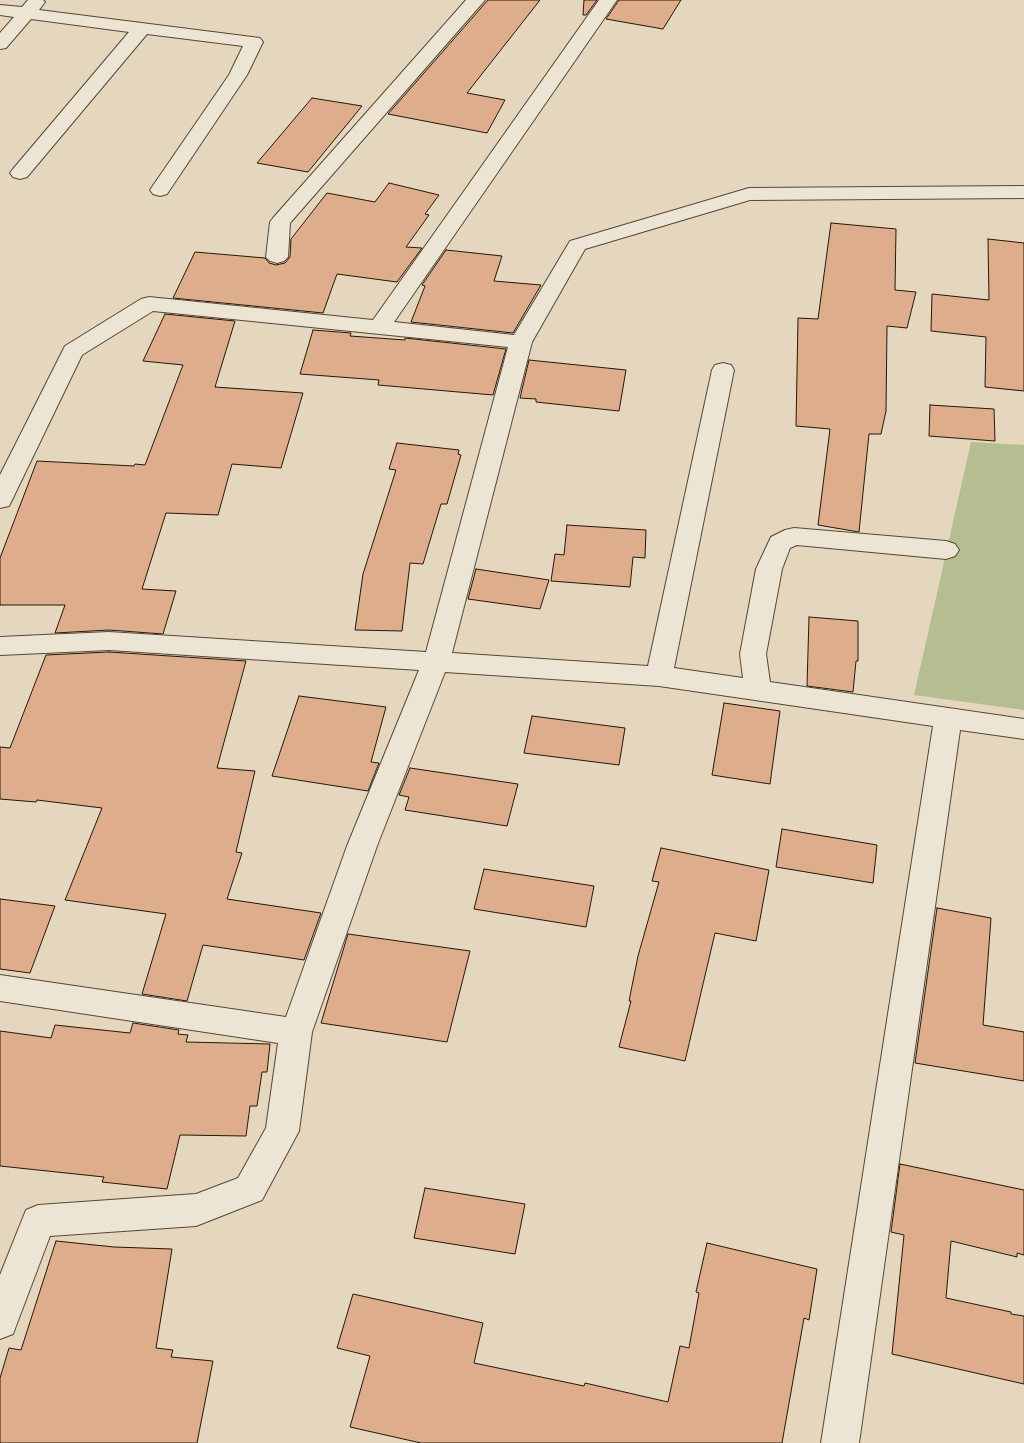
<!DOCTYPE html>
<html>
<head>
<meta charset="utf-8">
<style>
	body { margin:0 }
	canvas { display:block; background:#e4d7bd }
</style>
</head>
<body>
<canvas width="1024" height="1443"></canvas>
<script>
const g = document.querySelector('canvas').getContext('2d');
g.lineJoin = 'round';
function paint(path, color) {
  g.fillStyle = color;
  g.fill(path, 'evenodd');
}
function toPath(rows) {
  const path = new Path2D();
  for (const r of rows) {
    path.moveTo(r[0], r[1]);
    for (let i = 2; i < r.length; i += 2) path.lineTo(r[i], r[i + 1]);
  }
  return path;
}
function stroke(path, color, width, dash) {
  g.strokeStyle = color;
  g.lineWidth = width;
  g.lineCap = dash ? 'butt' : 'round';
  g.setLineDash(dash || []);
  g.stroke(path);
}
const green = toPath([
	[971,442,1024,445,1024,710,914,695]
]);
const building = toPath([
	[488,0,540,0,467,93,505,100,487,133,388,114,488,0],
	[584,0,597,0,586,15,583,15,584,0],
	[619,0,681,0,663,29,606,19,619,0],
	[312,98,362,106,308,172,257,163,312,98],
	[389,183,439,195,425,214,429,215,406,247,422,248,397,282,337,274,323,313,173,298,195,252,265,258,269,263,276,265,285,263,290,257,291,239,327,193,375,202,389,183],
	[831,223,896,229,895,290,916,292,907,328,887,326,886,411,881,434,869,434,859,532,818,525,830,429,796,426,798,318,818,319,831,223],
	[988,239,1024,243,1024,391,985,387,986,337,931,331,932,294,989,300,988,239],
	[446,250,502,256,494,281,541,285,513,333,411,322,425,286,422,285,446,250],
	[165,314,235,321,215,387,303,393,281,468,232,464,218,515,166,513,142,589,176,591,163,634,109,630,55,633,65,605,0,605,0,558,37,461,134,466,135,464,145,465,183,365,143,361,165,314],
	[313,330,351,333,350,336,405,340,405,338,506,349,493,395,378,385,379,380,300,374,313,330],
	[529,360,626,370,619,411,536,402,536,399,520,398,529,360],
	[930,405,994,409,995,441,929,436,930,405],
	[397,443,459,450,458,454,461,455,447,504,441,504,423,564,410,563,402,631,355,630,363,574,396,470,389,469,397,443],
	[567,525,646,530,645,558,633,557,630,587,551,581,555,554,564,555,567,525],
	[476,569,549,580,540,609,468,599,476,569],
	[809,617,858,621,858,661,856,661,853,692,807,686,809,617],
	[109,652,246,661,217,768,255,771,236,852,242,853,227,899,321,913,304,960,203,945,187,1001,142,994,166,914,65,900,102,808,37,800,36,802,0,799,0,747,10,748,46,655,109,652],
	[299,696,386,707,371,762,379,763,368,791,272,776,299,696],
	[724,703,780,711,770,784,712,775,724,703],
	[532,716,625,728,619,765,524,753,532,716],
	[410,768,518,784,507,826,405,810,409,797,399,795,410,768],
	[782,829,877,845,873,883,776,867,782,829],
	[661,848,769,870,756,941,715,933,685,1061,619,1047,631,1001,629,1001,638,956,659,882,652,881,661,848],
	[484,869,594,886,586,927,474,909,484,869],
	[0,899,55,906,30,973,0,969,0,899],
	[937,908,991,918,983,1025,1024,1032,1024,1081,915,1063,937,908],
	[348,934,470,951,447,1042,321,1023,348,934],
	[133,1023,179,1030,178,1034,188,1035,186,1042,270,1044,267,1072,262,1072,257,1106,250,1106,246,1136,180,1135,167,1189,102,1182,104,1177,0,1166,0,1031,51,1038,55,1025,130,1033,133,1023],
	[900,1164,1024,1190,1024,1255,1017,1253,1017,1257,951,1241,946,1298,1011,1312,1011,1314,1024,1316,1024,1384,892,1354,904,1235,891,1232,900,1164],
	[425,1188,525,1204,515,1254,414,1238,425,1188],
	[56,1241,114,1247,172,1249,156,1348,173,1350,171,1357,213,1361,197,1443,0,1443,0,1378,9,1348,21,1350,56,1241],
	[707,1243,817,1269,809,1320,804,1318,782,1443,421,1443,350,1427,370,1356,337,1348,353,1294,483,1323,474,1363,584,1386,585,1383,668,1402,680,1346,689,1348,699,1293,696,1292,707,1243]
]);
const street = toPath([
	[28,0,43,0,45,2,39,10,260,38,263,42,247,75,167,194,160,196,153,194,150,190,229,75,243,46,147,34,27,177,20,179,13,177,10,173,13,169,129,32,31,19,6,48,0,49,0,33,14,17,0,15,0,5,22,7,28,0],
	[466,0,485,0,290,223,288,257,284,261,277,263,270,261,266,257,270,222,273,218,466,0],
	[599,0,617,0,394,322,514,335,570,241,749,188,1024,186,1024,198,750,200,585,249,532,342,452,653,648,666,712,370,715,365,723,363,731,365,734,370,674,668,743,678,740,654,756,569,771,537,785,530,794,528,946,541,955,544,959,550,955,556,946,559,797,545,790,548,782,569,766,654,770,682,1024,719,1024,739,960,730,859,1443,821,1443,933,726,659,686,445,672,377,846,312,1032,299,1131,262,1200,196,1226,50,1236,13,1334,0,1339,0,1275,26,1210,38,1205,196,1194,238,1178,266,1128,278,1043,0,1001,0,975,286,1017,347,846,419,670,109,650,0,655,0,637,109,632,426,652,508,347,153,311,82,355,12,500,9,506,0,508,0,475,65,346,141,299,149,297,373,320,599,0]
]);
paint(green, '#b5be90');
paint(building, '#dead8c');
stroke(building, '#241809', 1);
stroke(street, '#544836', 2);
paint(street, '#ede5d4');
</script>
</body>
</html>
